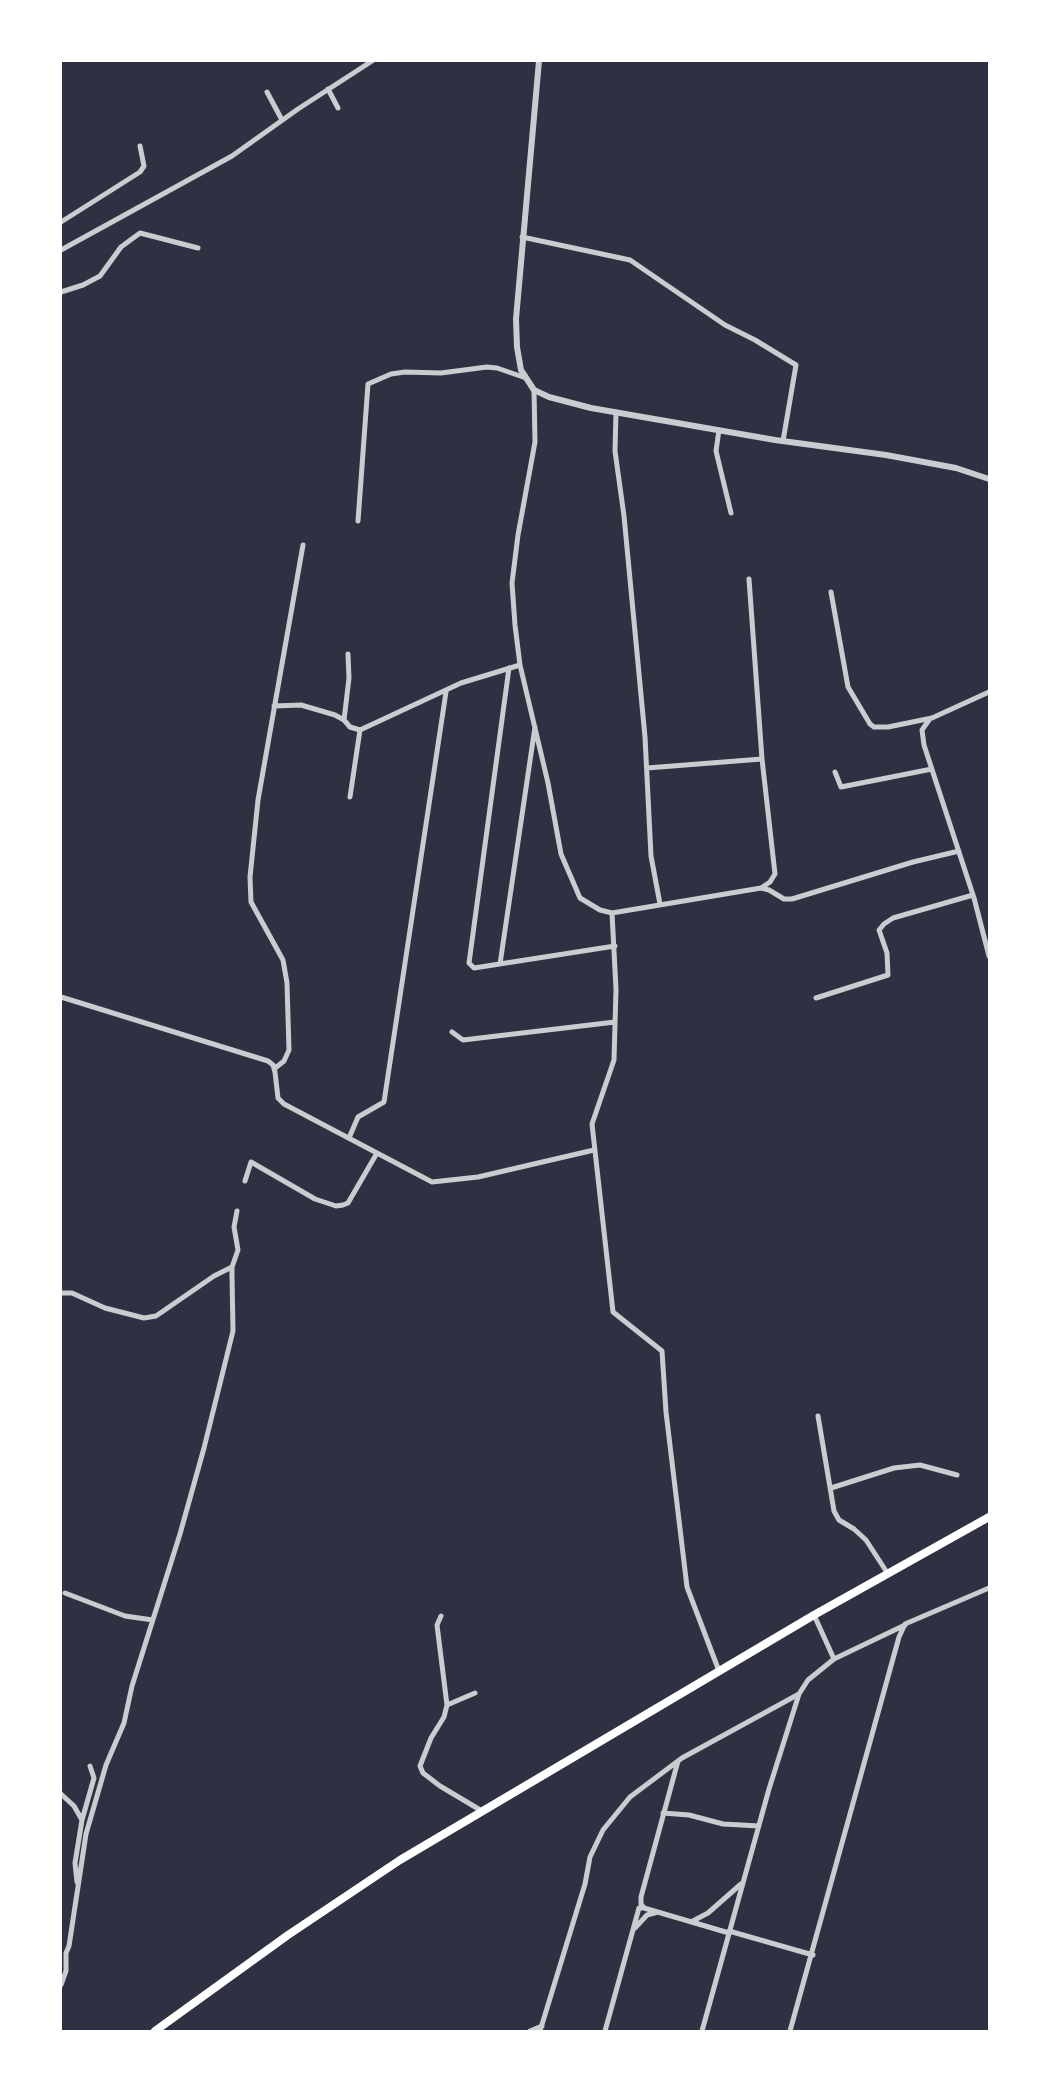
<!DOCTYPE html>
<html>
<head>
<meta charset="utf-8">
<style>
	body { margin:0 }
	#map { position:relative; width:1050px; height:2092px; overflow:hidden; background:#2d3142; font-family:Commissioner,sans-serif }
	canvas { display:block }
	.frame { position:absolute; inset:0; border:62px solid #fff; pointer-events:none }
</style>
</head>
<body>
<div id="map">
<canvas width="1050" height="2092"></canvas>
<div class="frame"></div>
</div>
<script>
const g = document.querySelector('canvas').getContext('2d');
g.lineJoin = 'round';
function toPath(rows) {
  const path = new Path2D();
  for (const r of rows) {
    path.moveTo(r[0], r[1]);
    for (let i = 2; i < r.length; i += 2) path.lineTo(r[i], r[i + 1]);
  }
  return path;
}
function stroke(path, color, width, dash) {
  g.strokeStyle = color;
  g.lineWidth = width;
  g.lineCap = dash ? 'butt' : 'round';
  g.setLineDash(dash || []);
  g.stroke(path);
}
const minor = toPath([
	[328,89,338,108],
	[267,92,282,120],
	[61,222,140,172,144,166,140,146],
	[522,237,630,260,725,325,755,340,796,365,783,441],
	[61,250,232,156,298,109,372,61],
	[61,292,83,285,100,276,121,247,140,233,198,248],
	[534,390,535,442,518,535,512,583,515,625,520,665,548,783,561,854,580,898,600,910,612,913,761,888,769,890,784,899,792,899,913,862,959,851],
	[616,412,615,451,624,516,645,737,651,856,660,904],
	[719,430,716,451,731,513],
	[358,521,368,384,391,374,405,372,441,373,487,367,497,368,526,378],
	[749,579,762,759,775,874,770,882,761,888],
	[831,592,848,687,870,724,874,727,888,727,932,718,989,692],
	[348,654,349,678,344,720,350,727,360,730],
	[509,668,469,963,474,968,615,946],
	[274,706,301,705,335,715,344,720],
	[929,720,922,730,924,745,974,898,989,956],
	[647,768,762,759],
	[835,772,841,787,932,769],
	[350,797,360,730,461,683,520,665],
	[612,913,616,989,614,1060,592,1124,613,1312,662,1351,666,1412,687,1587,719,1671],
	[500,964,535,727],
	[61,997,268,1061,273,1065,275,1072,278,1098,284,1104,432,1182,478,1177,594,1150],
	[816,998,888,975,887,953,879,930,884,924,893,918,973,895],
	[452,1032,463,1040,615,1022],
	[274,1069,284,1061,289,1050,287,983,283,960,251,902,250,877,258,800,303,545],
	[349,1138,358,1117,384,1102,446,692],
	[245,1181,251,1162,315,1199,336,1206,343,1205,348,1203,377,1153],
	[61,1293,72,1293,105,1308,144,1318,156,1316,214,1276,232,1267],
	[818,1416,834,1511,839,1520,854,1529,866,1540,888,1574],
	[831,1488,894,1468,920,1465,957,1475],
	[65,1593,125,1616,153,1620],
	[814,1615,834,1659],
	[441,1616,437,1625,447,1705,444,1717,431,1738,420,1766,423,1773,440,1786,482,1811],
	[447,1705,475,1693],
	[61,1794,74,1806,82,1820,75,1863,77,1882],
	[663,1813,689,1815,723,1824,759,1826],
	[82,1820,94,1778,90,1766],
	[644,1908,641,1904,641,1897,678,1761],
	[691,1922,708,1913,741,1884],
	[635,1928,647,1915,658,1912],
	[729,1931,813,1955],
	[61,1985,66,1971,66,1953,69,1946,86,1834,106,1765,124,1723,132,1686,180,1534,204,1448,233,1331,232,1276,232,1267,238,1250,234,1227,237,1211],
	[530,2031,542,2026],
	[540,2031,585,1884,590,1857,603,1830,630,1797,682,1758,799,1694],
	[605,2031,639,1908,644,1908,729,1933],
	[702,2031,769,1789,799,1694,808,1680,834,1659,905,1625],
	[790,2031,899,1637,905,1624,989,1588]
]);
const tertiary = toPath([
	[539,61,516,319,517,347,521,370,534,390,549,397,591,408,775,440,886,455,956,468,989,479]
]);
const secondary = toPath([
	[155,2031,288,1935,400,1860,814,1615,989,1517]
]);
stroke(minor, '#caccd0', 5);
stroke(tertiary, '#caccd0', 6);
stroke(secondary, '#fff', 8);
</script>
</body>
</html>
